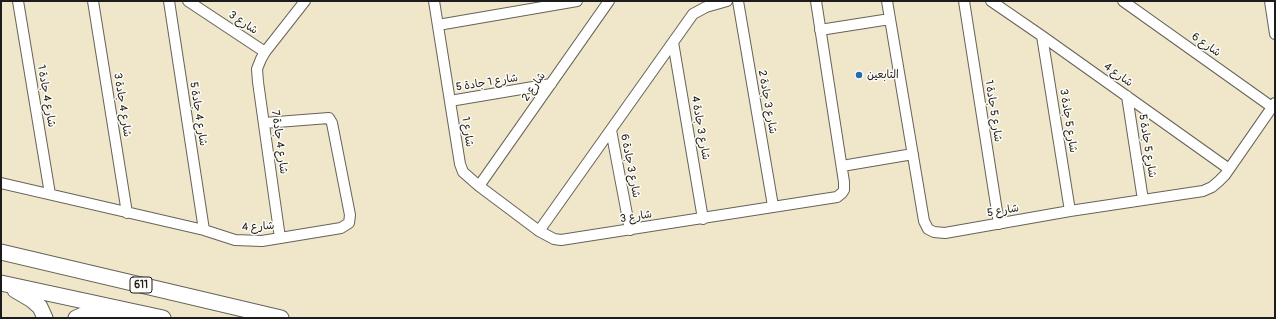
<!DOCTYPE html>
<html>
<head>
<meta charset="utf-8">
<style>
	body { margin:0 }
	#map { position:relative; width:1276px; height:319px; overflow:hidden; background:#f0e6ca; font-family:Pangolin,sans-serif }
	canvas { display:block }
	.frame { position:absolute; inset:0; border:2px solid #1c1c1c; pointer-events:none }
</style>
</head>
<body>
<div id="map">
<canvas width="1276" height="319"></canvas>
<div class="frame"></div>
</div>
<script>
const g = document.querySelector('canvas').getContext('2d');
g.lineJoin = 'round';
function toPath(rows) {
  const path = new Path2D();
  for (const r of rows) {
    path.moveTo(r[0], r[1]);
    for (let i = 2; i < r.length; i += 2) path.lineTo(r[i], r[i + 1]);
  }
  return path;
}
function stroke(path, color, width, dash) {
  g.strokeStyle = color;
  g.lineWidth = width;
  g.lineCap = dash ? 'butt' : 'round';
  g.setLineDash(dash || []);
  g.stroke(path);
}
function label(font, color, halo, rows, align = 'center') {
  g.font = font + ' Pangolin,"Playpen Sans Arabic",sans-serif';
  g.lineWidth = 3;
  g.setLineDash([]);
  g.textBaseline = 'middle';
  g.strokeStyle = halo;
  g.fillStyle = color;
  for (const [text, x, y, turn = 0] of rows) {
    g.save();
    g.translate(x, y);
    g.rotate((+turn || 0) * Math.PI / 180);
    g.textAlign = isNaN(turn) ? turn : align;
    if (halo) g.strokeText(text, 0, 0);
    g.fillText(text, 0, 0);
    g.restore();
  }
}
const street = toPath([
	[18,1,50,194],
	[93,1,127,213],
	[169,1,204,230],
	[188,1,265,52],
	[434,1,460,164,463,172,479,186,539,231,554,239,561,240,837,197,842,193,844,190,844,182,816,1],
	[738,1,773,206],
	[887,1,924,221,928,229,934,232,945,233,1070,211,1203,191,1212,187,1219,181,1225,175,1275,103],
	[964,1,999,224],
	[991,1,1042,36,1229,169],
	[1123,1,1272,107],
	[1270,1,1275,34],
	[438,25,577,1],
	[820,30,890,19],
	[1042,36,1070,211],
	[673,42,703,219],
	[1127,96,1143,200],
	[450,101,551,84],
	[611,130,630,230],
	[842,166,913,154],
	[1,183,204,230,235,240,262,241,341,228,349,223,350,215,332,123,329,118,264,123],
	[479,186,609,1],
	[539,231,693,14,706,7,727,1],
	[280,238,258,82,257,69,261,59,265,52,305,1]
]);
const primary = toPath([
	[1,252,281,318],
	[1,283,163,318],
	[15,290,32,300,40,307,45,318],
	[76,318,83,315,118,314]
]);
const markers = [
	[859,75,4,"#1f6fb2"]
];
const shields = [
	[141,285,22]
];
const shieldNames = [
	["611",141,285]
];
const streetNames = [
	["شارع 3",243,23,34],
	["شارع 6",1206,45,35],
	["شارع 4",1118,75,36],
	["شارع 1 جادة 5",487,83,-9],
	["شارع 2",534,87,-55],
	["شارع 4 جادة 1",46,96,80],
	["شارع 3 جادة 2",767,102,80],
	["شارع 4 جادة 3",122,105,81],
	["شارع 5 جادة 1",993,111,81],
	["شارع 4 جادة 5",198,114,81],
	["شارع 5 جادة 3",1068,121,81],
	["شارع 3 جادة 4",700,128,80],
	["شارع 1",467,132,81],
	["شارع 4 جادة 7",279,142,82],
	["شارع 5 جادة 5",1147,146,81],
	["شارع 3 جادة 6",630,166,79],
	["شارع 5",1003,211,-10],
	["شارع 3",636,217,-9],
	["شارع 4",258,227,-3]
];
const poiNames = [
	["التابعين",867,75]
];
stroke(street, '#666359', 12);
stroke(primary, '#666359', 17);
stroke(street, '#fff', 10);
stroke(primary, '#fff', 15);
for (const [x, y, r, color] of markers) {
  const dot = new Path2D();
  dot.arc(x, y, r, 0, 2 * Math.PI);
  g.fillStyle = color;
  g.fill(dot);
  stroke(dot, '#fdfcf7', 1.5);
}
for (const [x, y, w] of shields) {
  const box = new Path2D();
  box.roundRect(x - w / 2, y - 8, w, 16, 3);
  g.fillStyle = '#fdfcf7';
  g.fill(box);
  stroke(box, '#1c1c1c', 1);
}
label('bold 10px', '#1c1c1c', null, shieldNames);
label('11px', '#1c1c1c', '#fdfcf7', streetNames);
label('11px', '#1c1c1c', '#fdfcf7', poiNames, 'left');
</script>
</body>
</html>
